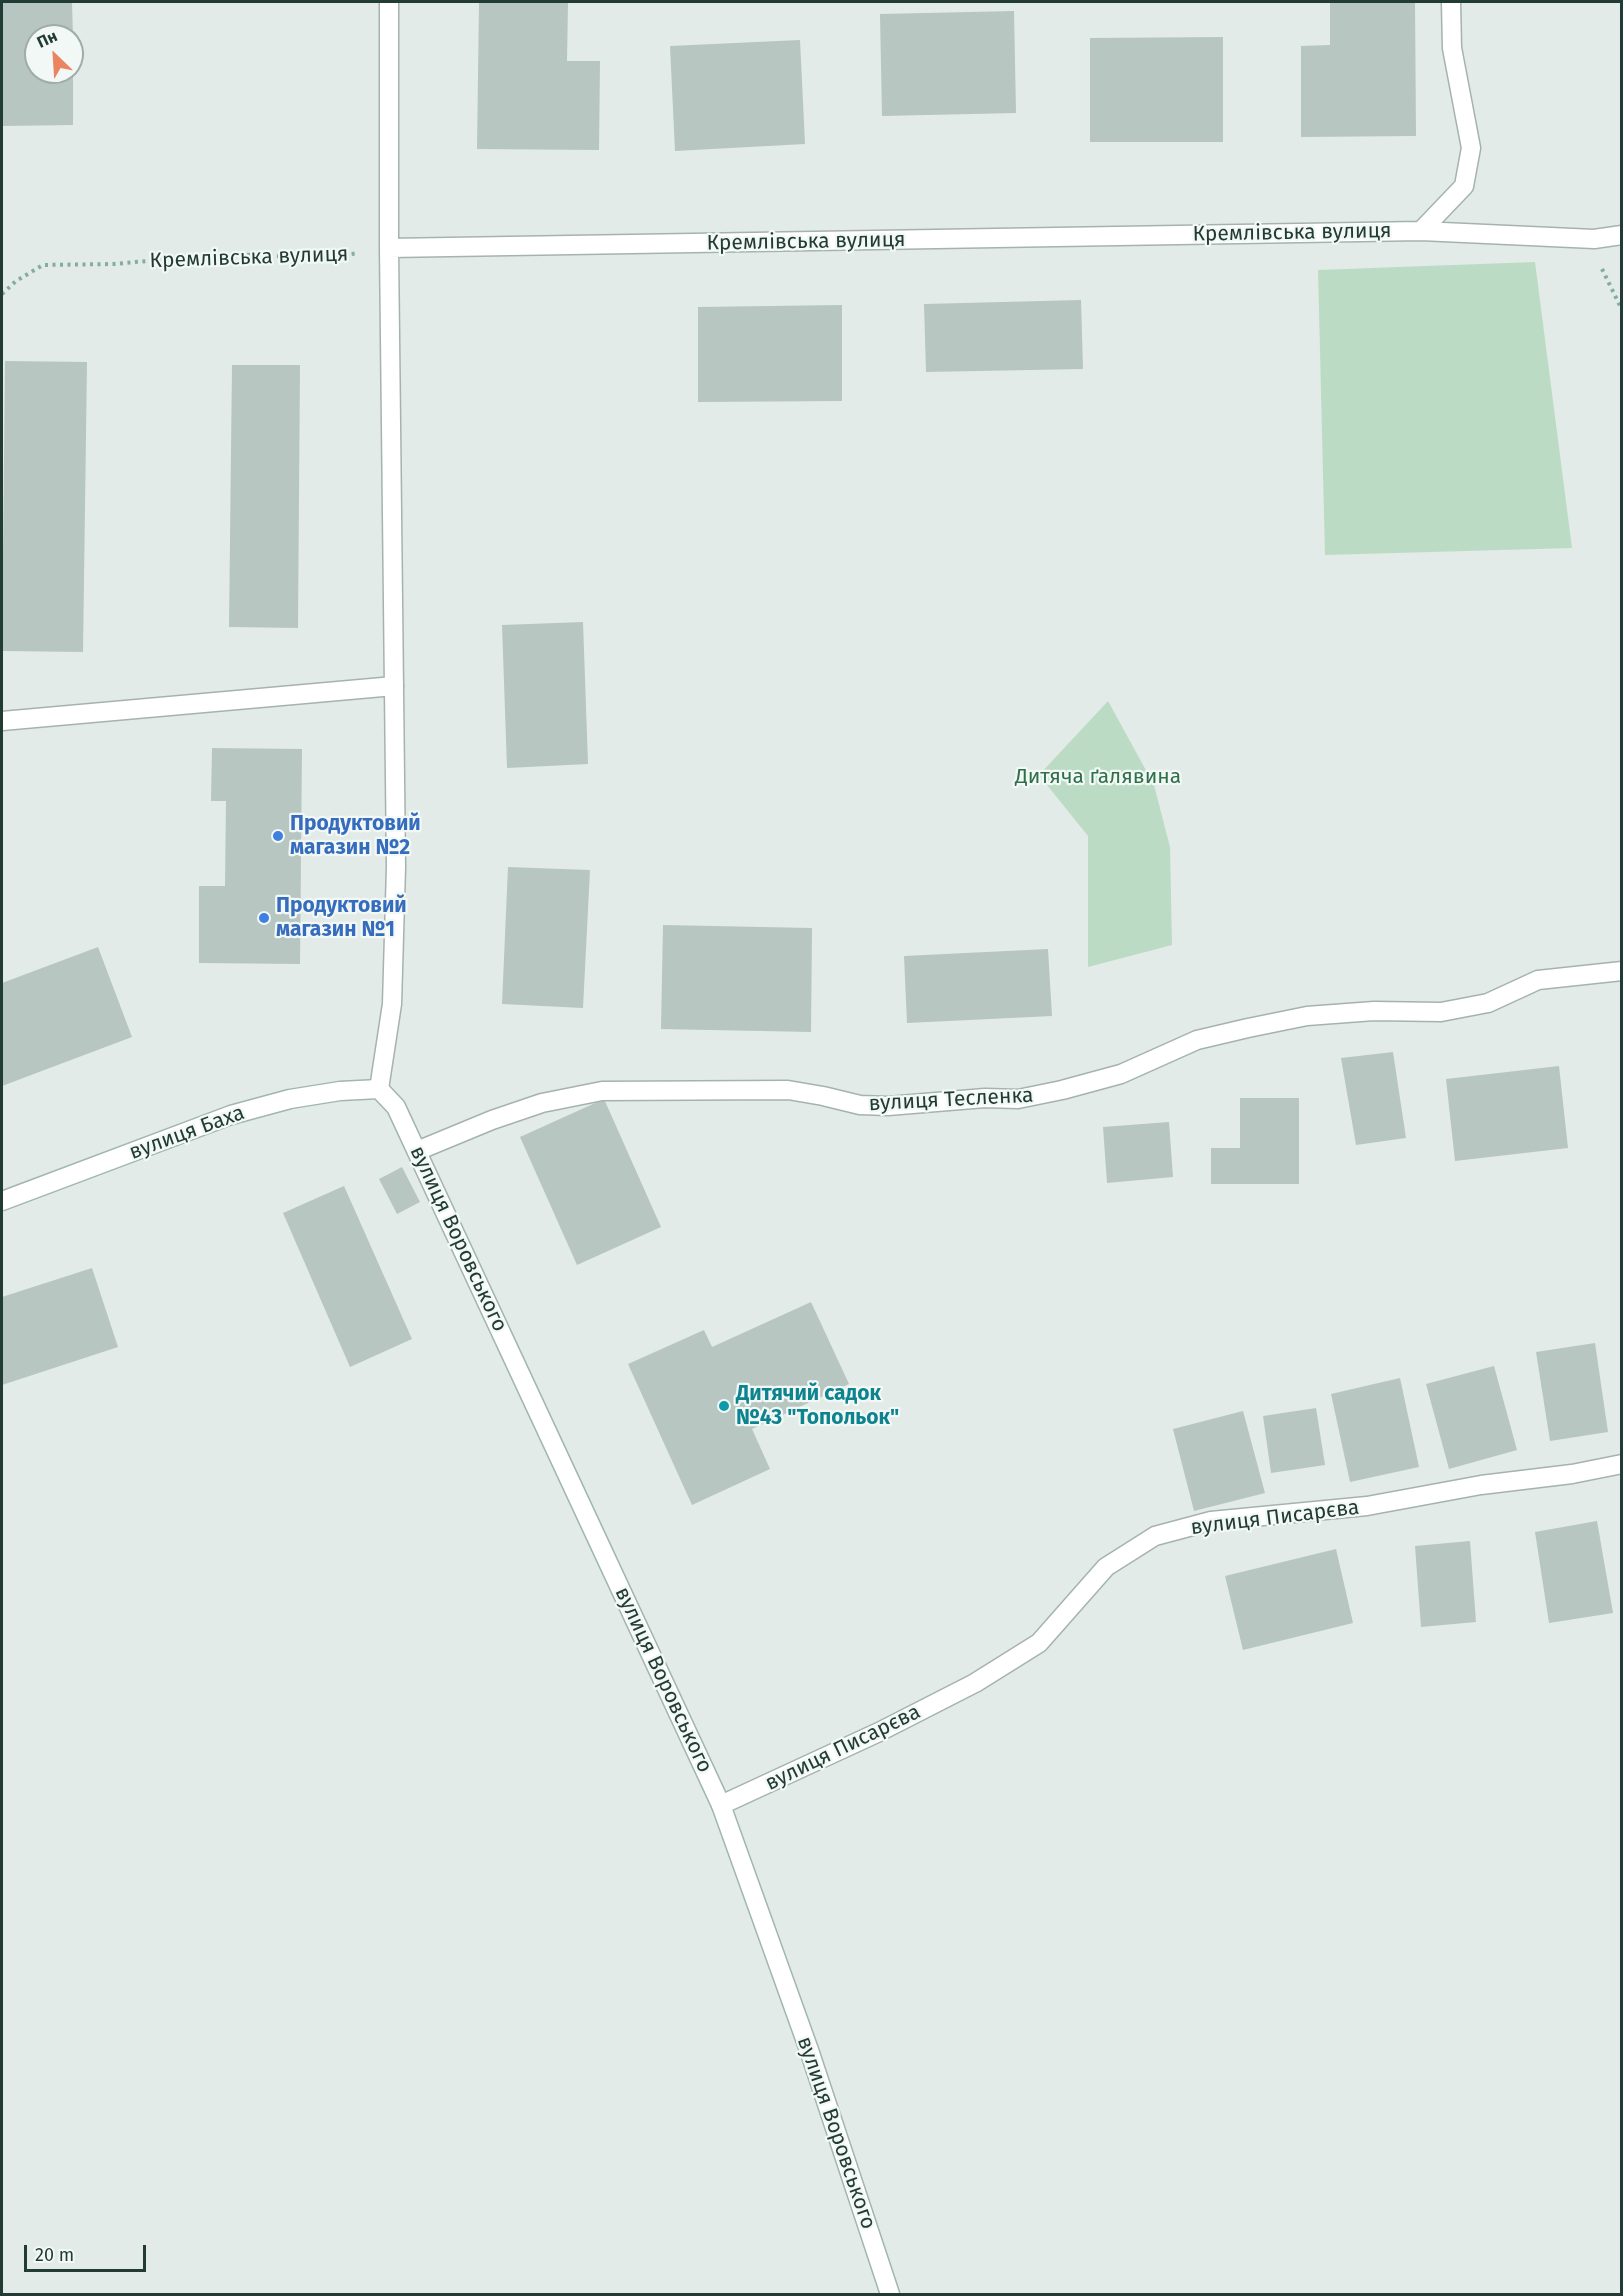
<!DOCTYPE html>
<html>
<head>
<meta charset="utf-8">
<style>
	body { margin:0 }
	#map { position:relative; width:1623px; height:2296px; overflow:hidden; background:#e2ebe7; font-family:"Fira Sans",sans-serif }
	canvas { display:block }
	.frame { position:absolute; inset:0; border:3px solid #233b35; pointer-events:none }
	.north { position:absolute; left:24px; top:24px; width:60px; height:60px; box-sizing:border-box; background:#f2f8f5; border:2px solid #9faca8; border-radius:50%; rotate:335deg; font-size:16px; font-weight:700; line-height:24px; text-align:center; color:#233b35 }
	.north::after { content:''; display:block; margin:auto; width:21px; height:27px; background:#ea8461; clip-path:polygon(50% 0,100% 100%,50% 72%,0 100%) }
	.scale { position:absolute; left:24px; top:2245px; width:122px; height:27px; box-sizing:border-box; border:3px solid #233b35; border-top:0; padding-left:8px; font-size:18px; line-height:21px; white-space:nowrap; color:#233b35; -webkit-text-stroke:4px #f2f8f5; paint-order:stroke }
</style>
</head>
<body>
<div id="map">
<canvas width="1623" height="2296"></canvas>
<div class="frame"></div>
<div class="north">Пн</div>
<div class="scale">20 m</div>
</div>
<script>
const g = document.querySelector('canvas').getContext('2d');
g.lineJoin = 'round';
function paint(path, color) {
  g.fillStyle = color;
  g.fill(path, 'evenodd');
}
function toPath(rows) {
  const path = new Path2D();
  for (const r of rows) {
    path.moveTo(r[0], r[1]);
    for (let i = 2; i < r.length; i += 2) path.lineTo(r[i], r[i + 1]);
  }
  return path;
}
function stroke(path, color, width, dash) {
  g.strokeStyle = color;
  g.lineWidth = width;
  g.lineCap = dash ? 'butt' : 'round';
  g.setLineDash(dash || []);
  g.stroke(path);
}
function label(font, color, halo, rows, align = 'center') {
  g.font = font + ' "Fira Sans",sans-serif';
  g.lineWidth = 4.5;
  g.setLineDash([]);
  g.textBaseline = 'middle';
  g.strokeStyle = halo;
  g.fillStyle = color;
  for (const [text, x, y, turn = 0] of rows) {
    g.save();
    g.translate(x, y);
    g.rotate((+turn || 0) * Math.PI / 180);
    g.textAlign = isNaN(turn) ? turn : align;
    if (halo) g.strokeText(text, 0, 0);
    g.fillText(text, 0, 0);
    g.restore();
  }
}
const green = toPath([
	[1535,262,1572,548,1325,555,1318,270],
	[1108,701,1154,785,1170,847,1172,945,1088,967,1088,836,1039,775]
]);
const building = toPath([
	[2,2,72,2,73,36,36,36,36,72,73,72,73,125,2,126],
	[479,2,568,2,567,61,600,61,599,150,477,149],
	[1330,2,1415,2,1416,136,1301,137,1301,46,1330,45],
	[1014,11,1016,113,882,116,880,14],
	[1223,37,1223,142,1090,142,1090,38],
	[800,40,805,144,675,151,670,46],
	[1081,300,1083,369,926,372,924,304],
	[842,305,842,401,698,402,698,307],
	[5,361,87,362,83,652,2,651],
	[232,365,300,365,298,628,229,627],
	[583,622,588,764,507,768,502,625],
	[212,748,302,749,300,964,199,963,199,886,225,886,226,801,211,801],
	[508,867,590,870,583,1008,502,1004],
	[663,925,812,928,811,1032,661,1029],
	[98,947,132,1037,2,1086,2,983],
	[1048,949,1052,1016,907,1023,904,956],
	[1393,1052,1406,1138,1356,1145,1341,1058],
	[1559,1066,1568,1148,1455,1161,1446,1079],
	[1240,1098,1299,1098,1299,1184,1211,1184,1211,1148,1240,1148],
	[604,1099,661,1227,577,1265,520,1137],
	[1169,1122,1173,1177,1107,1183,1103,1127],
	[402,1167,420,1202,397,1214,379,1179],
	[344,1186,412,1339,350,1367,283,1213],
	[92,1268,118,1347,2,1385,2,1297],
	[811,1302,849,1384,752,1429,770,1469,692,1505,628,1364,704,1330,712,1347],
	[1595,1343,1608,1432,1550,1441,1536,1352],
	[1494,1366,1517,1450,1449,1469,1426,1384],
	[1400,1378,1419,1467,1350,1482,1331,1394],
	[1316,1408,1325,1465,1271,1473,1263,1416],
	[1243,1411,1265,1493,1194,1511,1173,1429],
	[1597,1521,1613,1613,1549,1623,1535,1532],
	[1470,1541,1476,1622,1421,1627,1415,1546],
	[1336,1549,1353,1623,1243,1650,1225,1576]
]);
const path = toPath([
	[1602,269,1622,310],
	[2,294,16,281,43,265,114,264,225,254,329,258,358,253]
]);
const lane = toPath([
	[2,721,394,686]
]);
const street = toPath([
	[1421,231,1464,186,1471,148,1452,48,1451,2],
	[389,248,1421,231,1594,239,1622,235],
	[379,1089,392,1004,396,867,389,248,389,2],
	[417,1151,492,1120,542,1103,602,1091,788,1090,823,1096,860,1105,888,1106,985,1098,1018,1099,1062,1090,1121,1074,1197,1040,1248,1028,1307,1016,1374,1011,1441,1012,1488,1003,1538,980,1622,971],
	[721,1805,879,1732,975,1683,1039,1643,1106,1567,1155,1536,1211,1521,1367,1506,1481,1485,1572,1474,1622,1464]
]);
const secondary = toPath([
	[2,1201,231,1115,290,1099,340,1091,379,1089,396,1107,721,1805,809,2050,890,2294]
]);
const markers = [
	[278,836,6,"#3f7fe0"],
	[264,918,6,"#3f7fe0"],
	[724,1406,6,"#0f9aa8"]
];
const streetNames = [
	["Кремлівська вулиця",1292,233,-1],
	["Кремлівська вулиця",806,242,-1],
	["Кремлівська вулиця",249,258,-2],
	["вулиця Тесленка",951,1100,-3],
	["вулиця Баха",187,1133,-20],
	["вулиця Воровського",458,1239,65],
	["вулиця Писарєва",1275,1518,-7],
	["вулиця Воровського",663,1680,65],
	["вулиця Писарєва",843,1748,-26],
	["вулиця Воровського",836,2133,71]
];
const parkNames = [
	["Дитяча ґалявина",1098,777]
];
const shopNames = [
	["Продуктовий",290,824],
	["магазин №2",290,848],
	["Продуктовий",276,906],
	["магазин №1",276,930]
];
const cultureNames = [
	["Дитячий садок",736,1394],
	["№43 \"Топольок\"",736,1418]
];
paint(green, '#bcdbc5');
paint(building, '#b7c6c0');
stroke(lane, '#a5b3ae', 21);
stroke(street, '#a5b3ae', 21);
stroke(secondary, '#a1b6af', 21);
stroke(path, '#84ada1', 4, [3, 4.5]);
stroke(lane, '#fff', 18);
stroke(street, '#fff', 18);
stroke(secondary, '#fff', 18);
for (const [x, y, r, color] of markers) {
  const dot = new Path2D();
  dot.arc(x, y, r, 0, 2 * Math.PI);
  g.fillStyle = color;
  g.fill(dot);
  stroke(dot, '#f2f8f5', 2);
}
label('21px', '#233b35', '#f2f8f5', streetNames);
label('21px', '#2f7049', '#f2f8f5', parkNames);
label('bold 21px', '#366cbe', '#f2f8f5', shopNames, 'left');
label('bold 21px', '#0d838f', '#f2f8f5', cultureNames, 'left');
</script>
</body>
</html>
